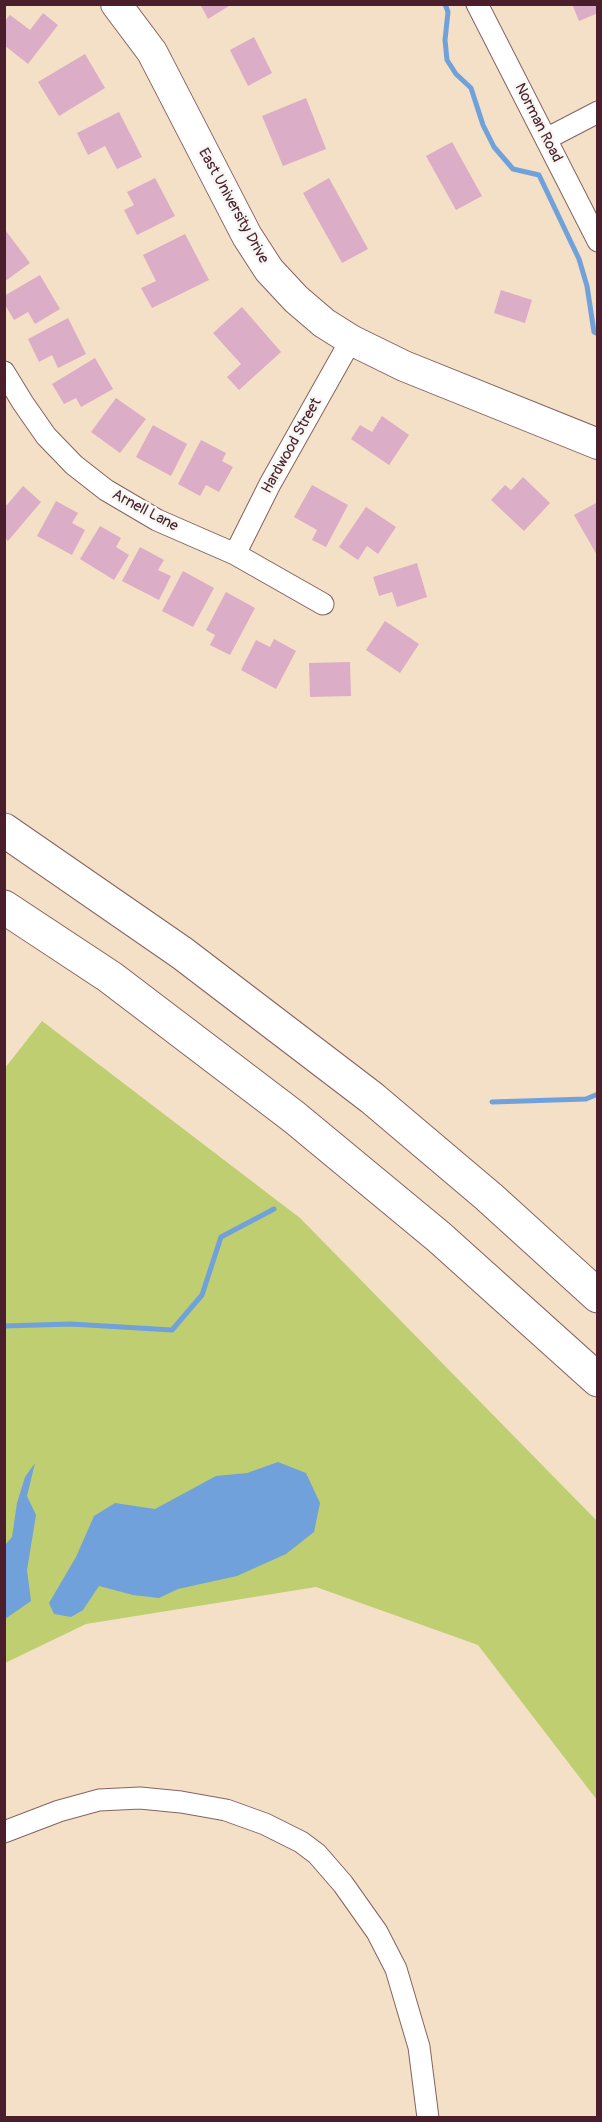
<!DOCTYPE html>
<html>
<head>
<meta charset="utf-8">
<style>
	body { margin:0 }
	#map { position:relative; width:602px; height:2122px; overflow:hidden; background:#f3e0c6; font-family:Pangolin,sans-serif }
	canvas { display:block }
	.frame { position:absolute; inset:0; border:6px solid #4a1f2b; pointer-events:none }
</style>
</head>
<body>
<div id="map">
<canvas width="602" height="2122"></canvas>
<div class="frame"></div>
</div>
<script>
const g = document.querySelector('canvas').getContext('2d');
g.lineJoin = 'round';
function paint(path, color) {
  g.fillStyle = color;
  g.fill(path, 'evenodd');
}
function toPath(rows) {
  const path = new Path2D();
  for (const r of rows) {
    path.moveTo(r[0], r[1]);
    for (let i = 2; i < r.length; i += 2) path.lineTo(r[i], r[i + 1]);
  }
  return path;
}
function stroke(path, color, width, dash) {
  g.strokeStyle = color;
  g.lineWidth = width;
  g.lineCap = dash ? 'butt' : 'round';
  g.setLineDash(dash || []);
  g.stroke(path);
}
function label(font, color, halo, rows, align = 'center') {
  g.font = font + ' Pangolin,sans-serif';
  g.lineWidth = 5;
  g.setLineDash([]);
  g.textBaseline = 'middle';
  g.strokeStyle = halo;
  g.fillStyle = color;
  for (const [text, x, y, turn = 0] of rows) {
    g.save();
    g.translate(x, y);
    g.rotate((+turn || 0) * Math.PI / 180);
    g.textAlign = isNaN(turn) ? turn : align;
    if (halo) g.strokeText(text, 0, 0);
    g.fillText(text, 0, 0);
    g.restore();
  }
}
const green = toPath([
	[42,1021,300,1218,597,1521,597,1800,478,1645,316,1587,86,1624,5,1663,5,1068]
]);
const water = toPath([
	[278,1462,306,1473,320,1503,314,1532,286,1554,237,1576,178,1589,159,1598,133,1595,99,1586,83,1610,71,1617,54,1614,49,1603,76,1557,94,1516,115,1503,155,1509,216,1476,247,1473],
	[35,1463,27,1496,36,1515,27,1570,31,1601,5,1619,5,1545,12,1537,17,1503,25,1477]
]);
const stream = toPath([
	[445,4,448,12,445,40,447,60,456,74,471,88,483,125,494,147,513,169,539,175,579,259,587,286,594,332,598,334],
	[492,1102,586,1099,598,1094],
	[4,1326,71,1324,172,1330,202,1295,221,1237,274,1209]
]);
const building = toPath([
	[200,4,232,4,208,19],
	[572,4,598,4,598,13,579,21],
	[43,13,58,25,28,64,4,45,4,22,10,15,30,30],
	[254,37,272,73,248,86,230,50],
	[85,54,105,88,59,116,38,82],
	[306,98,326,149,283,166,262,116],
	[119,112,142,157,117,169,105,146,88,155,77,133],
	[452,142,482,196,456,210,426,156],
	[155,178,175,216,137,235,124,210,134,205,127,192],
	[329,178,368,249,342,263,303,193],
	[6,231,30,263,4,282,4,233],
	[185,234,209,280,152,308,141,288,156,281,143,255],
	[40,275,60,309,35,324,28,312,14,320,4,303,4,296],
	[501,290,532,300,525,323,494,313],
	[242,307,281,352,239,390,227,377,241,364,213,333],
	[68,318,86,354,58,368,52,355,39,362,28,339],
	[95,358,113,389,81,407,76,398,64,404,52,384],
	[116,398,146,419,120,453,91,432],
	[382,416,409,435,389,465,351,439,360,425,372,432],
	[153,425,187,444,171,476,136,457],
	[201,440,226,453,222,461,233,467,219,492,206,485,200,496,178,484],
	[523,477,550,503,524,531,491,500,505,485,511,490],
	[312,485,348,505,326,547,312,540,317,530,294,517],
	[23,486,41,502,8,541,4,537,4,503,7,505],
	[56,501,78,513,72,523,85,530,72,555,37,536],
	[598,502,598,557,574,515],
	[366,507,396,527,378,554,367,546,358,560,339,547],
	[100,526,121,538,116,547,129,555,114,580,80,559],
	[140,547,164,560,158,570,171,576,159,600,122,581],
	[417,563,427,597,397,607,392,592,379,596,373,577],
	[183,571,214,588,193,627,162,611],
	[226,592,255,608,230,655,210,645,215,635,206,630],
	[385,621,419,644,400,673,366,650],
	[274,639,296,651,276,689,241,670,256,640,270,647],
	[350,662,351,696,310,697,309,663]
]);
const street = toPath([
	[477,4,598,241],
	[546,139,598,112],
	[4,372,23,403,46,436,74,465,106,490,157,520,235,554,323,604],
	[235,554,270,484,351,340],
	[4,1832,59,1811,99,1800,140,1798,181,1802,226,1810,265,1824,301,1842,317,1854,343,1884,377,1932,396,1969,419,2047,428,2118]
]);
const secondary = toPath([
	[116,4,152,52,247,236,269,270,296,299,324,323,351,340,404,366,598,444]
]);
const highway = toPath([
	[4,830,182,953,372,1098,489,1197,598,1296],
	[4,907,110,977,294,1117,439,1237,598,1380]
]);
const streetNames = [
	["Norman Road",538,123,63],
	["East University Drive",233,206,61],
	["Hardwood Street",292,446,-61],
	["Arnell Lane",145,511,28]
];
paint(green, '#bece71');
paint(water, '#71a1db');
stroke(stream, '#71a1db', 5);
paint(building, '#dcadc6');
stroke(street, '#856361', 23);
stroke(secondary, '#856361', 32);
stroke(highway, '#856361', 35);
stroke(street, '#fff', 21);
stroke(secondary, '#fff', 30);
stroke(highway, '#fff', 33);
label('15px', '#4a1f2b', '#f6f6f2', streetNames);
</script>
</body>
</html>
